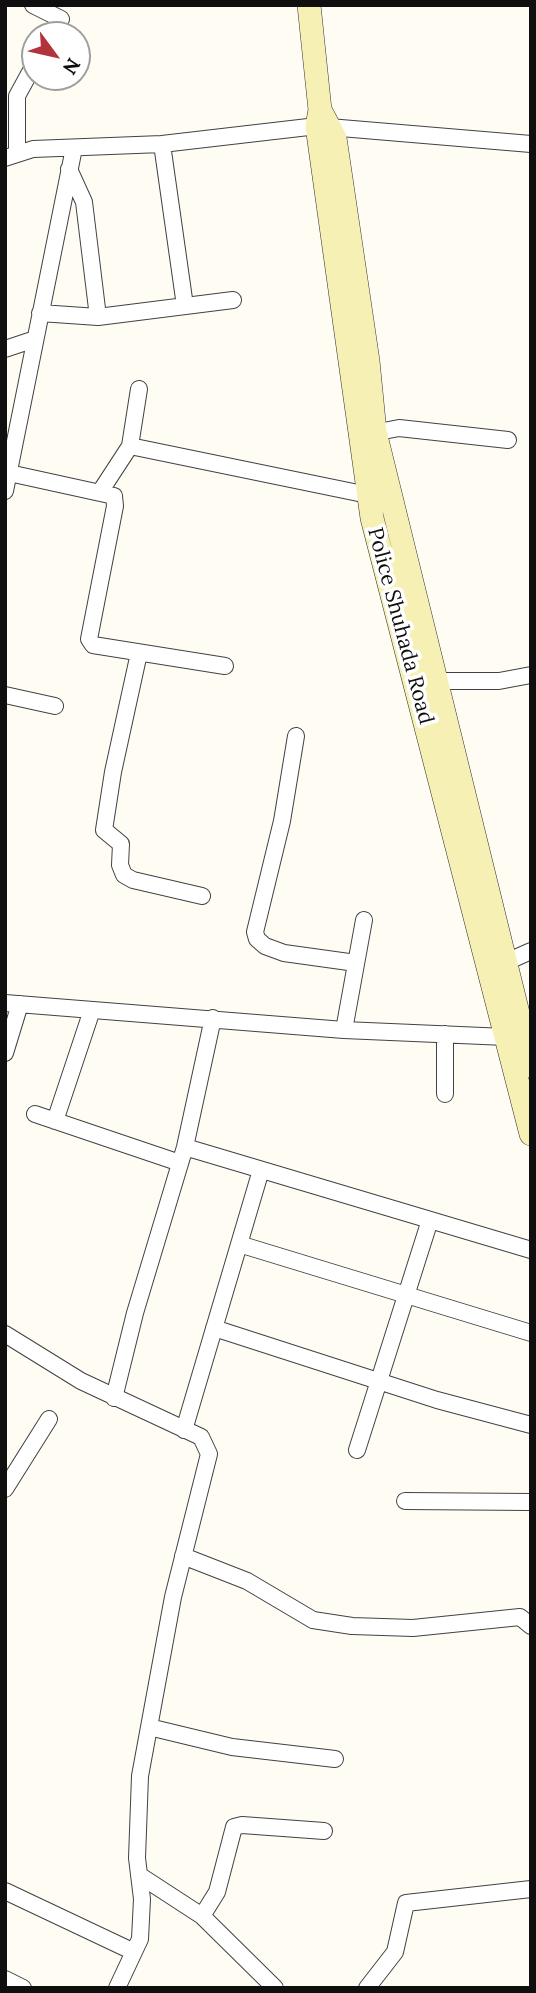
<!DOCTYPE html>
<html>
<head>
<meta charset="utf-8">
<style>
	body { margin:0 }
	#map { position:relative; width:536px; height:1993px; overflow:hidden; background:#fefcf3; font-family:Lora,serif }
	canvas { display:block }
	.frame { position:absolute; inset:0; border:7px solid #0f0f0f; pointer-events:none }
	.north { position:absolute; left:21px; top:21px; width:70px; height:70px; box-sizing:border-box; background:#fff; border:2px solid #9f9f9f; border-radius:50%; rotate:123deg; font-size:19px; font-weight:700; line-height:28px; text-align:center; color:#0f0f0f }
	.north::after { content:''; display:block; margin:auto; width:24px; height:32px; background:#b2343a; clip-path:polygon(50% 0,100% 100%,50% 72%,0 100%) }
</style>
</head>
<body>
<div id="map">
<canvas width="536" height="1993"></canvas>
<div class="frame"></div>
<div class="north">N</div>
</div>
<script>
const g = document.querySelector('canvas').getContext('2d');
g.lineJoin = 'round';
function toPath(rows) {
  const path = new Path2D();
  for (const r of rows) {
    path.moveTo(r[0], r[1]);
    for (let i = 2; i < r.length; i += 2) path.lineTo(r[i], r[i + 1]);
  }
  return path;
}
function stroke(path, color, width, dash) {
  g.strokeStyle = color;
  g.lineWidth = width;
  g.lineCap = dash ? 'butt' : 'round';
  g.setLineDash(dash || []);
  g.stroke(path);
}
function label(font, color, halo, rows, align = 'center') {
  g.font = font + ' Lora,serif';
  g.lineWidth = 7;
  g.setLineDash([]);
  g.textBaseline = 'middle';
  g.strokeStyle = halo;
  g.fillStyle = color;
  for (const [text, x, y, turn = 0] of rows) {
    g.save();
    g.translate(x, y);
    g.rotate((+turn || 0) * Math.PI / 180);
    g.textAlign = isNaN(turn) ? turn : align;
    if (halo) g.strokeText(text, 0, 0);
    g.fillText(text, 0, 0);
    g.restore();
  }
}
const street = toPath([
	[33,5,61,19],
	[162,144,185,306],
	[17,154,17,96,35,63],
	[5,158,33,149,162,144,317,126,531,144],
	[69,169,84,202,98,317],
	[40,313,98,317,233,300],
	[5,349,35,339],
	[368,434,399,428,508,440],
	[130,446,368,495],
	[9,473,114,496,115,506,89,639,93,645,225,666],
	[5,491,74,148],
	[100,492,130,446,139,389],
	[139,653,113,772,104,830,121,844,120,865,124,875,133,880,202,896],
	[436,681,499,681,531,675],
	[5,695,55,706],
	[296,736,282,821,255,932,257,939,265,946,284,953,356,963],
	[504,963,531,951],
	[5,1003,344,1030,506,1037],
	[344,1030,364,920],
	[5,1053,20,1004],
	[445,1094,445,1034],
	[35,1114,180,1163],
	[55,1121,92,1010],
	[185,1147,531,1250],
	[239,1244,531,1333],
	[214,1328,437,1400,531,1425],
	[5,1334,81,1381,201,1437,209,1454,173,1597,140,1776,137,1858,142,1899,140,1939,117,1988],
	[114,1398,135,1313,185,1147,213,1018],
	[184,1430,261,1170],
	[357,1450,430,1220],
	[5,1489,49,1419],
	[405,1501,531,1502],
	[183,1556,247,1581,313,1620,352,1626,413,1628,520,1617,531,1626],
	[149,1727,232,1747,335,1759],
	[139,1875,202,1916,275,1988],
	[5,1891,134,1952],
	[202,1916,217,1892,234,1827,242,1825,324,1831],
	[5,1979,23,1988],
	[367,1988,395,1952,406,1903,531,1889]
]);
const secondary = toPath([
	[309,5,320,110,317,126,372,518,531,1134],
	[320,110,335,138,368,361,375,432,531,1066]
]);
const streetNames = [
	["Police Shuhada Road",400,626,75]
];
stroke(street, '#424242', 18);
stroke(secondary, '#313131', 24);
stroke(street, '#fff', 16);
stroke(secondary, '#f7f0b4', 23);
label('21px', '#0f0f0f', '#fff', streetNames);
</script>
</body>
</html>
